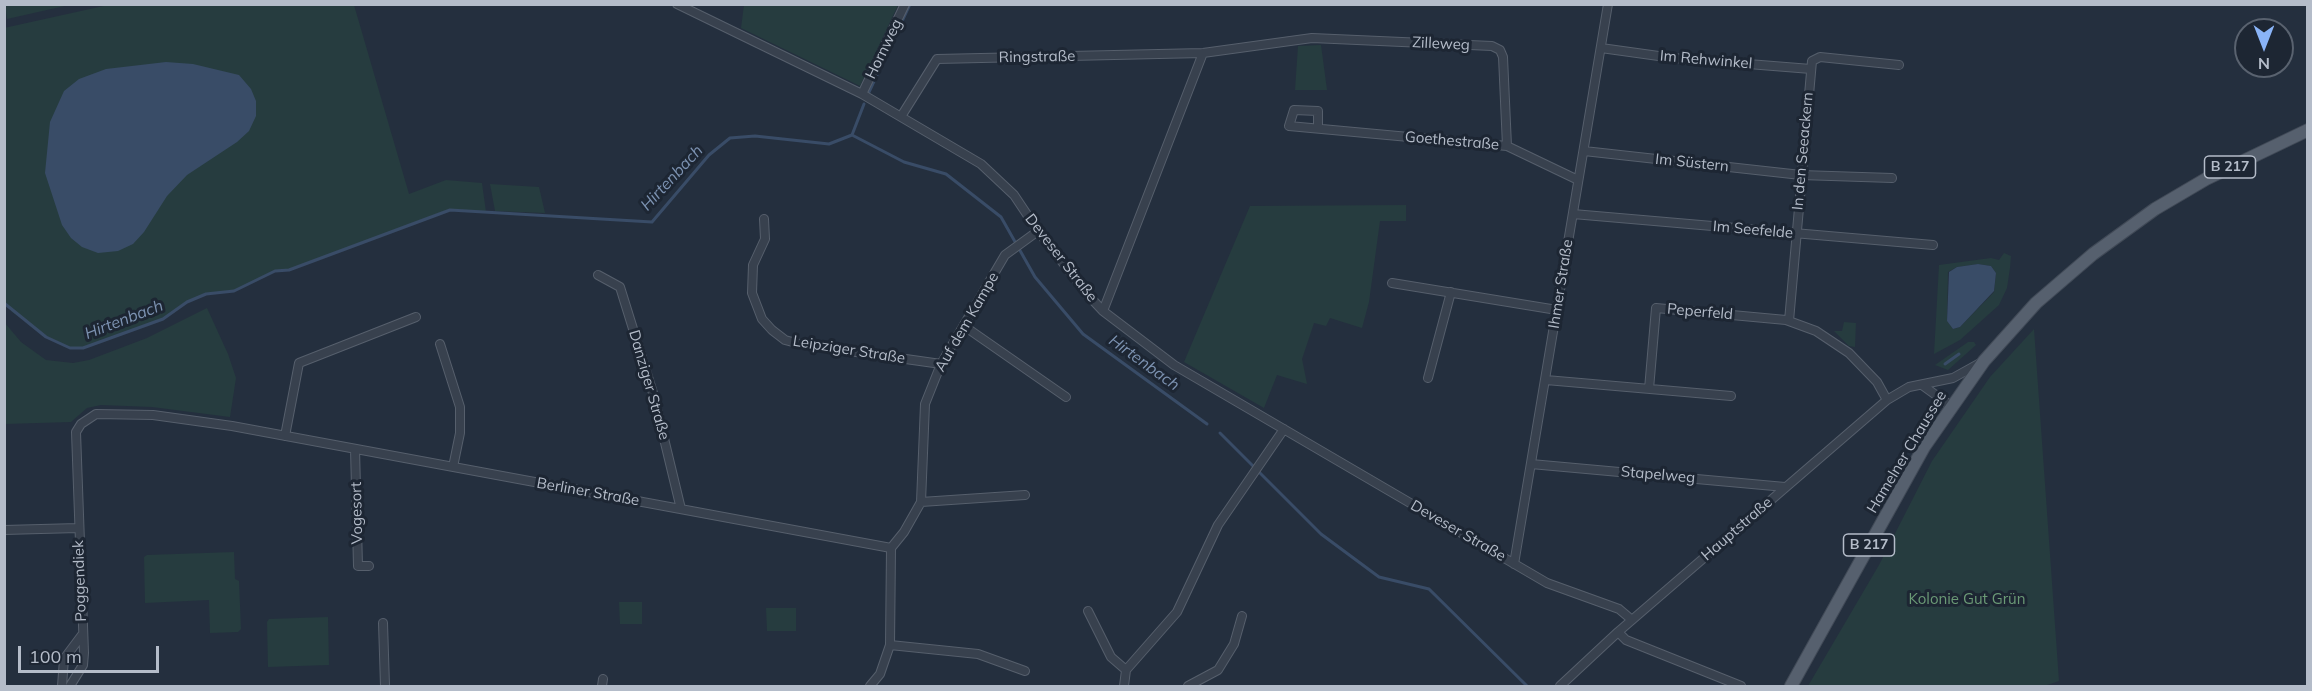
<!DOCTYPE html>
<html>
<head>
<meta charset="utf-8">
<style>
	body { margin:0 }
	#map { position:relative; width:2312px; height:691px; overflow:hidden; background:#242f3e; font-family:Mulish,sans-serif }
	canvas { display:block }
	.frame { position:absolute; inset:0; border:6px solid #b4bcc9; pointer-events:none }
	.north { position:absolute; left:2234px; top:18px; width:60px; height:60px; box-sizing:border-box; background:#1d2633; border:2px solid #59626f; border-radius:50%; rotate:180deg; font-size:16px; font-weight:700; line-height:24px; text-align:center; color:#b4bcc9 }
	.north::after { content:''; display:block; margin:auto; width:21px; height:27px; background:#8ab4f8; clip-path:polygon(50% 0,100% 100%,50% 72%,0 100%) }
	.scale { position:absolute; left:18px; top:646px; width:141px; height:27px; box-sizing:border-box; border:3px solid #b4bcc9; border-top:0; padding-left:8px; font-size:18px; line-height:21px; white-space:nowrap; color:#b4bcc9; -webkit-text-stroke:4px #1d2633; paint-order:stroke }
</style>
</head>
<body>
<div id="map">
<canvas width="2312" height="691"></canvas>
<div class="frame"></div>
<div class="north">N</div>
<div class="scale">100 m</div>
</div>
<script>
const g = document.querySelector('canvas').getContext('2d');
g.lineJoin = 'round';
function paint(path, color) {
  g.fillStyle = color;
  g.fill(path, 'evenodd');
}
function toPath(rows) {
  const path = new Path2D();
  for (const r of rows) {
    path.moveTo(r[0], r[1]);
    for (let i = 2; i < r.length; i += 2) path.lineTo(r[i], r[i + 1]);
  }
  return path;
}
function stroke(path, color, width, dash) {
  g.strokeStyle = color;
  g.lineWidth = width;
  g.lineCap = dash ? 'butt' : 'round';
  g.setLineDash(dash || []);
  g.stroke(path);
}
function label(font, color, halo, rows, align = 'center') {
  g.font = font + ' Mulish,sans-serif';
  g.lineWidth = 6;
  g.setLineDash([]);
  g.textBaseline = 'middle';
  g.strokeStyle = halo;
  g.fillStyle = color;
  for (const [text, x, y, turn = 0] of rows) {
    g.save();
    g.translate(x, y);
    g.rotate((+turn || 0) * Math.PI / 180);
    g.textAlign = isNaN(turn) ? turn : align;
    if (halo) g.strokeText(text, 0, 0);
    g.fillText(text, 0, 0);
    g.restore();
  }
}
const green = toPath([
	[5,4,69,4,69,5,7,19],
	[108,5,354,5,409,194,446,180,482,183,486,212,450,209,289,270,275,271,234,291,206,294,187,302,163,319,83,348,70,348,46,336,12,312,5,302,4,28],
	[744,5,744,4,898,5,860,86,741,28],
	[1321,45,1327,90,1295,90,1298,46],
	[490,184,539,187,545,213,495,211],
	[1406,205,1406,221,1380,221,1369,302,1362,328,1330,318,1326,326,1314,323,1302,359,1307,384,1277,375,1264,408,1184,362,1250,206],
	[2004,253,2011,256,2010,268,2007,288,1999,305,1960,340,1934,354,1939,265,1991,258,1999,260],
	[1978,264,1991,266,1996,273,1994,292,1960,327,1953,329,1947,321,1948,272,1957,267],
	[207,308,228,354,236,378,230,417,152,407,101,405,87,408,71,422,5,424,5,323,21,342,46,360,73,363,89,360,147,338],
	[1844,322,1856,323,1855,347,1849,346,1834,331,1842,331],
	[2034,329,2059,681,2044,686,1808,686,1879,565,1932,461,1990,377],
	[1968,342,1974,342,1976,345,1948,370,1935,365],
	[234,552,235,579,239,581,241,629,238,632,210,633,209,600,145,603,144,557,147,555],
	[619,602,642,602,642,624,620,624],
	[766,608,796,608,796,631,767,631],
	[328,617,329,665,268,667,267,622,269,619]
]);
const water = toPath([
	[166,62,193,64,239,75,251,89,256,101,256,116,249,131,237,142,187,175,167,196,144,232,133,244,118,251,98,253,82,247,71,238,62,225,45,173,50,122,64,91,79,79,106,69],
	[1978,264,1991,266,1996,273,1994,291,1960,327,1953,329,1947,321,1949,272,1957,267]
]);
const stream = toPath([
	[869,92,910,4],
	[852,135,864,104],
	[4,303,46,337,70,348,83,348,163,319,187,302,206,294,234,291,275,271,289,270,450,210,652,222,709,155,730,138,755,136,829,144,852,135,904,162,946,174,1001,217,1035,277,1083,334,1207,424],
	[1945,364,1959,354],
	[1220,433,1321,534,1379,577,1429,589,1527,686]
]);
const minor = toPath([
	[677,4,862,94,981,164,1014,195,1038,231,1089,296,1103,311,1174,365,1547,583,1619,609,1632,620],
	[1601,48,1673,58,1811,69],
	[862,94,905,4],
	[902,115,937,59,1203,53,1312,38,1492,46,1500,50,1503,57,1507,146],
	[1318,128,1318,111,1294,110,1289,126,1507,146,1578,180],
	[1584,151,1801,175,1892,178],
	[1573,214,1933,245],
	[764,219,765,239,753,265,752,293,762,319,772,330,785,340,800,344,941,364],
	[598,275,620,287,653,393,681,509],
	[1392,283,1557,310],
	[1103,311,1203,53],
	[1789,321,1812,61,1820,57,1899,65],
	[964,326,1066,397],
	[440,344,460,407,460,433,453,467],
	[1428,378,1451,292],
	[1546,380,1731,396],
	[1922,385,1951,406],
	[1649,389,1656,308,1786,320,1816,331,1849,353,1877,382,1887,400],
	[285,436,299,363,416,317],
	[355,449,358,566,369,566],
	[1531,464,1785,487],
	[921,502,1025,495],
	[4,530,78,528],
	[1514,564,1608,4],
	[1088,611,1111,657,1126,670],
	[383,623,385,686],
	[1618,632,1626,640,1741,686],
	[890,645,978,654,1025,671],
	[1126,670,1177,612,1218,525,1284,429],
	[62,686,64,659,82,635],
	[70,686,83,665,84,653,76,432,81,424,96,414,153,415,232,426,891,548],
	[602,686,603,679],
	[870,686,880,674,890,645,891,548,904,532,921,502,925,404,941,364,1005,255,1038,231],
	[1124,686,1126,670],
	[1188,686,1218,670,1234,644,1242,616],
	[1560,686,1618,632,1887,400,1909,387,1953,378,1980,363]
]);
const primary = toPath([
	[1791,686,1924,447,1984,361,2036,303,2093,254,2155,209,2206,179,2308,130]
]);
const shields = [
	[2230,167,51],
	[1869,545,51]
];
const shieldNames = [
	["B 217",2230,167],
	["B 217",1869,545]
];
const streetNames = [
	["Zilleweg",1441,44,3],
	["Hornweg",884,49,-64],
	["Ringstraße",1037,57,-1],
	["Im Rehwinkel",1706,60,5],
	["Goethestraße",1452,141,5],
	["In den Seeackern",1803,151,-85],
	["Im Süstern",1692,163,6],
	["Im Seefelde",1753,230,5],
	["Deveser Straße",1061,258,52],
	["Ihmer Straße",1561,284,-81],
	["Peperfeld",1700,312,5],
	["Auf dem Kampe",967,322,-60],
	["Leipziger Straße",849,350,9],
	["Danziger Straße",649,385,74],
	["Hamelner Chaussee",1907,452,-59],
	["Stapelweg",1658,475,5],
	["Berliner Straße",588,492,10],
	["Vogesort",357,513,-91],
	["Hauptstraße",1737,529,-41],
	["Deveser Straße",1458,531,30],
	["Poggendiek",80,581,-92]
];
const parkNames = [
	["Kolonie Gut Grün",1967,599]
];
const waterNames = [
	["Hirtenbach",672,178,-47],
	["Hirtenbach",124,320,-21],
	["Hirtenbach",1144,363,36]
];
paint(green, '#263c3f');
paint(water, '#394c67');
stroke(stream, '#394c67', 3);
stroke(minor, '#565f6c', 10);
stroke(primary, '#414a57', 14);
stroke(minor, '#38414e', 8);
stroke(primary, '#56606e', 12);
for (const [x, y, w] of shields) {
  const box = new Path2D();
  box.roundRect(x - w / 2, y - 11, w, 22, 4.5);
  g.fillStyle = '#1d2633';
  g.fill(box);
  stroke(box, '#b4bcc9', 1.5);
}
label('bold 14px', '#b4bcc9', null, shieldNames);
label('15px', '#b4bcc9', '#1d2633', streetNames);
label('15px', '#6b9a76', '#1d2633', parkNames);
label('italic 16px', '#7c92b1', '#1d2633', waterNames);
</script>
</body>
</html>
